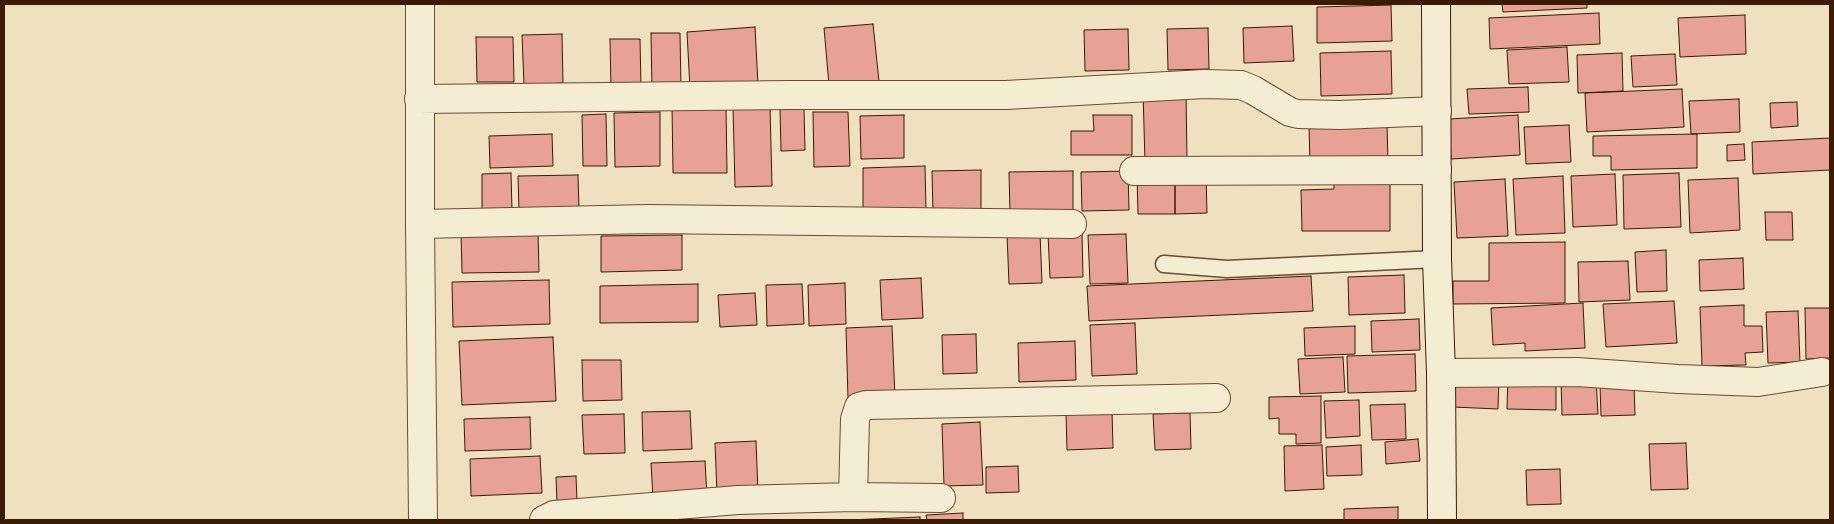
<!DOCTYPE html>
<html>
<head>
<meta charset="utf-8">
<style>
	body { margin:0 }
	#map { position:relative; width:1834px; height:524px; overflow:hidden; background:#efe1bd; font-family:"IM FELL Great Primer",serif }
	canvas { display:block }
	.frame { position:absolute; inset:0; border:5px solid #3b1a07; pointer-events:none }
</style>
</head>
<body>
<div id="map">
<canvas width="1834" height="524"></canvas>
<div class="frame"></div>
</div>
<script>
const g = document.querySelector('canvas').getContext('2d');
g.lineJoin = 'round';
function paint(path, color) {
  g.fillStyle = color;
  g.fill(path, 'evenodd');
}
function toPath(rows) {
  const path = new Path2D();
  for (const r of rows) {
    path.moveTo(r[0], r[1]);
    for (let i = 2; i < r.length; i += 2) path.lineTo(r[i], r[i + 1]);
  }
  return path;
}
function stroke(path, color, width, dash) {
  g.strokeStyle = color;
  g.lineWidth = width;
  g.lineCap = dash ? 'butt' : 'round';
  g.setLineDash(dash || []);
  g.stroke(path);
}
const building = toPath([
	[1502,4,1587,4,1587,8,1503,12,1502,4],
	[1391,5,1392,41,1317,43,1317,7,1391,5],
	[1599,13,1600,44,1490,49,1489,18,1599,13],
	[1745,15,1746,54,1680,57,1678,18,1745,15],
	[873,24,879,81,829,85,824,28,873,24],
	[1292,26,1294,61,1244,63,1243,28,1292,26],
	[755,27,758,85,690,89,687,32,755,27],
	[1208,28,1209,69,1168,70,1167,29,1208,28],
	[1128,29,1129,70,1085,71,1084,30,1128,29],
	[651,33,680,33,681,90,652,91,651,33],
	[562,34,563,83,524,85,522,35,562,34],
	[476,37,513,37,514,82,477,82,476,37],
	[610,39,640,39,641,88,611,89,610,39],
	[1567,47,1569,82,1509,84,1507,50,1567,47],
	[1391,51,1392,94,1321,96,1320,53,1391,51],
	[1622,53,1623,91,1578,93,1577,55,1622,53],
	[1675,54,1677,85,1633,87,1631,56,1675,54],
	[1528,87,1529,112,1469,114,1467,89,1528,87],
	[1682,89,1684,127,1587,132,1585,93,1682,89],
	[1186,90,1187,162,1145,163,1143,91,1186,90],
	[1739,99,1740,132,1691,134,1689,101,1739,99],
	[1797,102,1798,126,1771,128,1770,103,1797,102],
	[726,105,727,173,673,173,672,106,726,105],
	[770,106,772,186,735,187,733,107,770,106],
	[780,109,804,109,805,150,781,151,780,109],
	[660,112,660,166,615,167,614,113,660,112],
	[813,112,848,112,850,166,814,167,813,112],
	[606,114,607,166,583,166,582,115,606,114],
	[904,115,904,158,861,159,860,116,904,115],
	[1093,115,1132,115,1132,155,1071,155,1071,131,1094,131,1093,115],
	[1518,115,1520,155,1451,159,1449,119,1518,115],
	[1387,121,1388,165,1310,167,1309,123,1387,121],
	[1569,125,1571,162,1526,164,1524,127,1569,125],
	[552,134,553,166,490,168,489,136,552,134],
	[1697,134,1697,168,1611,170,1611,156,1593,156,1593,136,1697,134],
	[1830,138,1830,170,1753,174,1752,142,1830,138],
	[1744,144,1745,160,1727,161,1727,145,1744,144],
	[925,166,926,210,863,212,863,168,925,166],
	[981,170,981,212,933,213,932,171,981,170],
	[1073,171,1073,212,1010,213,1009,172,1073,171],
	[1128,171,1129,210,1082,211,1081,172,1128,171],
	[511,173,512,211,482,211,482,174,511,173],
	[1206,173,1207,213,1175,214,1175,174,1206,173],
	[1679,173,1681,227,1624,229,1623,175,1679,173],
	[1175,174,1175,214,1138,214,1137,175,1175,174],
	[1334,174,1390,174,1390,231,1302,231,1301,190,1334,189,1334,174],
	[1615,174,1617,225,1573,227,1571,176,1615,174],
	[578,175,579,210,519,211,518,176,578,175],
	[1563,176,1565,233,1516,235,1513,179,1563,176],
	[1738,178,1740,230,1690,233,1688,180,1738,178],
	[1505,179,1508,236,1457,238,1454,182,1505,179],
	[1765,212,1792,212,1793,240,1766,240,1765,212],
	[538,231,539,272,462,273,461,233,538,231],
	[1040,233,1042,283,1009,284,1007,234,1040,233],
	[1082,233,1083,277,1050,278,1048,234,1082,233],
	[1126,234,1128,283,1090,284,1088,235,1126,234],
	[682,235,682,270,601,272,601,236,682,235],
	[1565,242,1565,303,1453,304,1453,281,1489,281,1489,243,1565,242],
	[1666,250,1667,291,1637,292,1635,252,1666,250],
	[1743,258,1744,289,1700,291,1699,260,1743,258],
	[1628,261,1630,300,1579,302,1578,262,1628,261],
	[1404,275,1405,313,1349,315,1348,277,1404,275],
	[1311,276,1313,311,1089,321,1087,286,1311,276],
	[921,278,923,318,882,320,880,280,921,278],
	[549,280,550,324,453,327,452,282,549,280],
	[845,283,846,324,809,326,808,285,845,283],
	[698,284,698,322,600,323,600,286,698,284],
	[802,284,804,324,767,326,766,285,802,284],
	[755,293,757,325,720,327,718,295,755,293],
	[1674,301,1677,343,1606,347,1603,304,1674,301],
	[1583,303,1585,348,1525,351,1525,343,1493,345,1491,308,1583,303],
	[1744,305,1744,326,1762,326,1763,352,1745,353,1746,365,1702,366,1700,307,1744,305],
	[1805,308,1830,308,1830,358,1806,359,1805,308],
	[1798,311,1800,362,1768,363,1766,312,1798,311],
	[1419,319,1420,350,1372,352,1371,321,1419,319],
	[1135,323,1137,374,1092,376,1090,325,1135,323],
	[892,326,895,398,848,399,846,328,892,326],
	[1355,326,1355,354,1305,356,1304,328,1355,326],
	[976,334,977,373,943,374,942,335,976,334],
	[553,337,556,401,462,405,459,341,553,337],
	[1075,341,1076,380,1019,382,1018,343,1075,341],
	[1415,354,1416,391,1348,393,1347,356,1415,354],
	[1343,357,1345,392,1300,394,1298,359,1343,357],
	[582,360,621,360,622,400,583,401,582,360],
	[1455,374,1499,376,1498,409,1453,407,1455,374],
	[1508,375,1556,375,1556,410,1507,409,1508,375],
	[1596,378,1598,414,1562,415,1561,379,1596,378],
	[1634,384,1635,415,1601,416,1600,385,1634,384],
	[1321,396,1321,443,1296,444,1296,434,1279,434,1279,418,1269,419,1269,397,1321,396],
	[1359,400,1360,436,1326,438,1324,401,1359,400],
	[1405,404,1406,439,1372,440,1370,405,1405,404],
	[690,411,692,449,643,451,642,412,690,411],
	[1112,411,1113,448,1067,450,1066,413,1112,411],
	[1190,413,1191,449,1155,450,1153,414,1190,413],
	[624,414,625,453,584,454,582,415,624,414],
	[530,417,531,449,465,451,464,419,530,417],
	[980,422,983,485,944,486,942,424,980,422],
	[1418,439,1420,461,1386,464,1385,442,1418,439],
	[756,441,758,492,717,494,715,443,756,441],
	[1686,443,1688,489,1651,490,1649,444,1686,443],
	[1322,445,1324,489,1285,491,1284,446,1322,445],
	[1361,445,1362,475,1327,476,1326,447,1361,445],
	[540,456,542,493,471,496,470,459,540,456],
	[705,461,707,496,653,499,651,463,705,461],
	[1018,466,1019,492,986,493,986,467,1018,466],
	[1560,469,1561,504,1527,505,1526,470,1560,469],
	[576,476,577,501,557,502,556,477,576,476],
	[1398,507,1398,520,1344,520,1344,509,1398,507],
	[963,513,963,520,927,520,926,515,963,513],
	[920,517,920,520,849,520,920,517]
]);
const lane = toPath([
	[1164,264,1227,269,1437,259]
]);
const street = toPath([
	[420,4,420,224,423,520],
	[419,99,790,95,1006,95,1204,84,1241,85,1253,90,1290,112,1298,114,1340,115,1437,111],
	[1134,171,1437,170],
	[420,224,648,219,1072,224],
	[1441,373,1577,372,1678,379,1758,382,1822,372],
	[853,497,855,419,859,407,866,405,1216,398],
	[544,520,554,515,738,500,853,497,941,498]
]);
const secondary = toPath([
	[1436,4,1437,259,1441,373,1442,520]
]);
paint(building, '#e7a195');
stroke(building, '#3b1a07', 1);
stroke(lane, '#684c34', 19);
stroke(street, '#684c34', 30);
stroke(secondary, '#3b1a07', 30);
stroke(lane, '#f5ecd4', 16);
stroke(street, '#f5ecd4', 28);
stroke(secondary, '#f5ecd4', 28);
</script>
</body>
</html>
